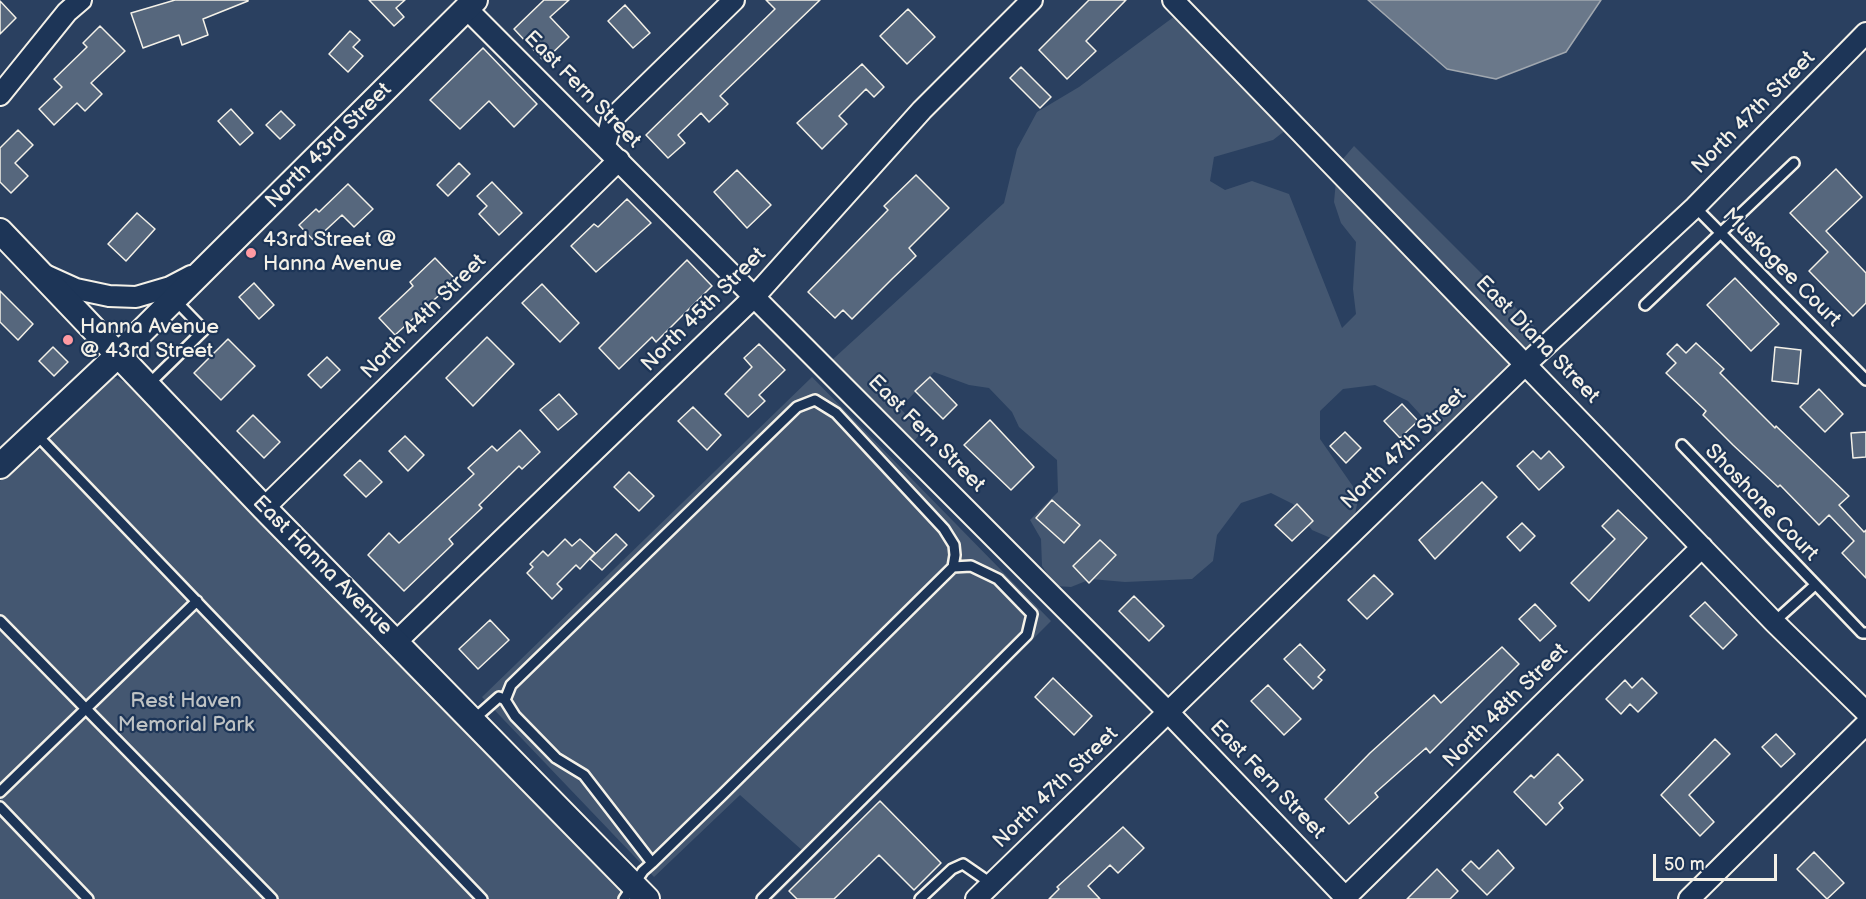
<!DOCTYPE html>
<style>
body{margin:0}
#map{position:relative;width:1866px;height:899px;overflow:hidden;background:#2a4060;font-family:"Balsamiq Sans",sans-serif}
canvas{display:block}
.scale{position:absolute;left:1653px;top:854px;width:124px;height:27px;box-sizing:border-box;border:3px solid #f4f1e8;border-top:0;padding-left:8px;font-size:18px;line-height:21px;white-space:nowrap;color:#f4f1e8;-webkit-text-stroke:4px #1d3557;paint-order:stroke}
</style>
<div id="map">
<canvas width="1866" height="899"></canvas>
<div class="scale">50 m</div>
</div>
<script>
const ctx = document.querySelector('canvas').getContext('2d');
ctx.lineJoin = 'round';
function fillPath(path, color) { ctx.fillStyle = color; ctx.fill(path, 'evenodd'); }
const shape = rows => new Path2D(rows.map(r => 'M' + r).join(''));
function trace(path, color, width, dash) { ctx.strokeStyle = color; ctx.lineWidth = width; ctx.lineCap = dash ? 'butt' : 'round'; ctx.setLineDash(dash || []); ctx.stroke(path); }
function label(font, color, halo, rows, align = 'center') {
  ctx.font = font + ' "Balsamiq Sans",sans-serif'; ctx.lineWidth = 4.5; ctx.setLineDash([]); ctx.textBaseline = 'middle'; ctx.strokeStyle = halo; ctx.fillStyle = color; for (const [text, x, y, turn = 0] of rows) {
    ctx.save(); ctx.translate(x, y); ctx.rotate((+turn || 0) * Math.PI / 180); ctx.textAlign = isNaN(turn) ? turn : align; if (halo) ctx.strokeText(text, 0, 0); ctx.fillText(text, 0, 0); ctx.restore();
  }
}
fillPath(shape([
 [1175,16,1286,130,1273,140,1214,157,1210,181,1225,190,1252,181,1289,194,1342,328,1356,314,1353,289,1356,242,1341,223,1334,202,1336,181,1514,363,1440,436,1408,401,1375,385,1343,389,1320,411,1320,439,1359,495,1354,519,1333,539,1312,530,1293,504,1271,493,1241,503,1217,535,1213,561,1192,579,1125,582,1091,579,1071,587,1056,586,1042,566,1041,539,1030,520,1058,492,1057,460,1019,427,1012,412,989,388,969,385,934,372,900,408,922,432,913,442,832,360,1004,203,1017,149,1037,112,1079,87],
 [1354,146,1542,334,1527,349,1342,160],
 [812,377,1051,621,773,899,755,899,803,851,740,795,654,877,482,697],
 [109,378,116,378,133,386,622,893,623,899,0,899,0,481,33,449,42,450,50,443,48,434]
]), '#445771');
const water = shape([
 [1368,0,1601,0,1566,52,1496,79,1447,69,1368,0]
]);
fillPath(water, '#6a788a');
trace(water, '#a1a8b0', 1.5);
const building = shape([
 [175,0,248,0,248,1,203,19,208,35,182,45,179,35,143,48,131,13,175,0],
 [369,0,405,0,396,8,404,17,394,26,369,0],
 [544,0,569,0,550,17,569,37,544,61,514,29,544,0],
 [766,0,820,0,720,96,728,104,709,122,701,113,678,135,685,143,668,158,646,135,775,9,766,0],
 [1089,0,1126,0,1086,41,1096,51,1067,79,1039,50,1089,0],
 [0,1,16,18,0,34,0,1],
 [625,5,650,33,633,48,608,21,625,5],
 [908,9,935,37,907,64,880,36,908,9],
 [100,26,125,51,91,83,102,94,85,111,77,103,54,125,39,109,62,87,54,79,87,47,83,43,100,26],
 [350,31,360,40,353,47,363,56,348,72,329,54,350,31],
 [483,48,537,104,514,127,489,101,460,129,430,100,483,48],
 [862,64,884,87,874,97,866,89,839,116,847,124,822,149,797,123,862,64],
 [1021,67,1051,97,1040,108,1010,78,1021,67],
 [231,109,253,133,240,145,218,121,231,109],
 [281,111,295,125,280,139,266,125,281,111],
 [18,130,33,145,15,163,28,176,11,193,0,182,0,148,18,130],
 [459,163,470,174,448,196,437,185,459,163],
 [1836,169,1862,197,1826,231,1866,273,1866,303,1853,316,1809,271,1828,252,1790,213,1836,169],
 [737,170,771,205,747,228,714,192,737,170],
 [916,175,949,208,909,248,916,256,892,279,852,319,843,310,835,318,808,292,888,210,884,206,916,175],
 [492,182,522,213,499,235,479,214,487,206,477,196,492,182],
 [348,184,373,209,354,227,342,215,314,241,299,225,316,209,319,212,348,184],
 [627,199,651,223,596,272,571,246,594,224,598,227,627,199],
 [137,213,155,229,126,261,108,244,137,213],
 [435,258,456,280,395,335,379,318,413,286,410,282,435,258],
 [687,260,712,286,656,342,652,337,619,369,599,348,687,260],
 [1735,278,1779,324,1751,351,1707,305,1735,278],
 [254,283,274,305,259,319,239,297,254,283],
 [542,284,579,323,560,342,522,303,542,284],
 [0,291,33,324,18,340,0,322,0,291],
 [487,337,514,364,473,406,446,378,487,337],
 [228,339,255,366,221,400,194,373,228,339],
 [1696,343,1724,369,1720,373,1775,428,1776,426,1849,496,1839,505,1864,532,1866,530,1866,578,1842,553,1854,541,1829,515,1819,525,1780,485,1778,487,1733,445,1703,415,1706,411,1666,373,1676,363,1667,354,1677,344,1686,353,1696,343],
 [759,344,785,370,759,395,765,401,748,417,725,394,752,367,744,358,759,344],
 [53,347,68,362,54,376,39,361,53,347],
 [1775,347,1801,350,1798,384,1772,381,1775,347],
 [327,357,340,370,321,388,308,375,327,357],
 [930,377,957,405,943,419,915,391,930,377],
 [1819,389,1843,414,1825,432,1800,407,1819,389],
 [559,394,577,414,558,430,540,410,559,394],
 [1402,404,1418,421,1400,438,1384,421,1402,404],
 [693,407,721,435,707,450,678,421,693,407],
 [253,415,280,442,264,458,237,431,253,415],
 [990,420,1034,467,1011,490,964,445,990,420],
 [520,430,540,452,522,469,519,466,479,505,482,508,449,539,453,544,404,591,368,555,389,533,399,543,474,474,468,468,492,446,497,451,520,430],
 [1345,432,1361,448,1346,463,1330,446,1345,432],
 [1866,432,1866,457,1853,458,1851,433,1866,432],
 [405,436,424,455,408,471,389,451,405,436],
 [1533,451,1541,459,1549,451,1564,467,1539,490,1517,466,1533,451],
 [360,460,382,482,366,497,344,475,360,460],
 [629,472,654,496,639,511,614,487,629,472],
 [1482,482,1497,497,1435,559,1419,540,1482,482],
 [1052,500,1080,525,1064,543,1036,518,1052,500],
 [1297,504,1313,521,1292,541,1275,525,1297,504],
 [1618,510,1647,538,1589,601,1571,583,1615,539,1602,526,1618,510],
 [1522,523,1535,536,1520,551,1507,537,1522,523],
 [616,534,627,545,602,570,590,559,616,534],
 [565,539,572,546,580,539,595,553,580,569,576,565,557,584,562,589,552,599,527,573,533,567,530,564,543,551,548,556,565,539],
 [1100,540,1116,555,1089,583,1073,566,1100,540],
 [1374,575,1393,594,1367,619,1348,600,1374,575],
 [1134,596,1164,626,1149,641,1119,611,1134,596],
 [1705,602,1737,635,1723,649,1690,616,1705,602],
 [1535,604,1556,626,1540,641,1519,619,1535,604],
 [490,620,509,640,478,669,459,649,490,620],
 [1300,644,1325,670,1318,677,1322,680,1313,689,1284,659,1300,644],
 [1502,647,1519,664,1430,753,1426,748,1375,793,1378,797,1349,824,1325,799,1370,753,1434,695,1441,703,1502,647],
 [1053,678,1092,716,1074,735,1035,697,1053,678],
 [1642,678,1657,693,1638,712,1630,704,1621,714,1606,699,1625,680,1632,688,1642,678],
 [1268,685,1301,719,1284,735,1251,701,1268,685],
 [1776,734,1795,754,1781,767,1762,747,1776,734],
 [1715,739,1730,754,1689,795,1714,822,1700,836,1661,795,1715,739],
 [1558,754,1583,780,1559,803,1563,808,1546,825,1514,792,1531,775,1534,778,1558,754],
 [880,801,941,863,914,890,879,855,834,899,797,899,789,891,880,801],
 [1123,827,1144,848,1118,873,1110,865,1088,886,1100,899,1049,899,1059,889,1057,887,1123,827],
 [1498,850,1514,868,1487,895,1462,870,1471,861,1479,869,1498,850],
 [1814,852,1844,883,1827,899,1797,869,1814,852],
 [1437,869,1458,891,1450,899,1407,899,1437,869]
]);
fillPath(building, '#56677d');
trace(building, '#f4f1e8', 1.5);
const service = shape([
 [1695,207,1866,380],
 [1645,305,1794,163],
 [148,385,204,330,174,299],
 [37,435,482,899],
 [1682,445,1862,633,1866,633],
 [0,621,272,899],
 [1774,622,1815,585],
 [473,720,499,697,505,700],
 [0,792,197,601],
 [0,807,88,899],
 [624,899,643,871,652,863,723,794,953,567,955,555,954,545,944,529,836,413,815,400,797,407,511,685,505,700,515,716,556,758,584,775,652,863],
 [762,899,1027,635,1032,614,998,579,971,566,953,567],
 [920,899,952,869,963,864,992,884]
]);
const minor = shape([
 [1173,0,1774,622,1866,712],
 [466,8,1168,712,1346,898],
 [0,95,67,12,81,0],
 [605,146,612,119,734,0],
 [45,275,76,289,109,296,136,297,170,287,191,276],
 [264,508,619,160],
 [397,641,755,296,922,110,1032,0],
 [976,899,1527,363,1695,207,1866,33],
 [1344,899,1702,547],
 [1689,899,1866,724]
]);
const tertiary = shape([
 [0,231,264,508,647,899],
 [0,466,117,356,475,0]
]);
trace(service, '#f4f1e8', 14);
trace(minor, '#f4f1e8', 24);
trace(tertiary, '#f4f1e8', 28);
trace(service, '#1d3557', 9);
trace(minor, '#1d3557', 20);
trace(tertiary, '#1d3557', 24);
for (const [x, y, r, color] of [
 [251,253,6,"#ff9aa2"],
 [68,340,6,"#ff9aa2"]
]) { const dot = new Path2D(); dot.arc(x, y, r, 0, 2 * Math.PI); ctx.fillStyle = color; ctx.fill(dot); trace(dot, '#1d3557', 2); }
label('21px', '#f4f1e8', '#1d3557', [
 ["East Fern Street",582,90,45],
 ["North 47th Street",1754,113,-45],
 ["North 43rd Street",329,146,-45],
 ["Muskogee Court",1781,268,45],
 ["North 45th Street",704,310,-45],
 ["North 44th Street",424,317,-45],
 ["East Diana Street",1537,340,46],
 ["East Fern Street",926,434,45],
 ["North 47th Street",1404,449,-44],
 ["Shoshone Court",1761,503,46],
 ["East Hanna Avenue",322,566,45],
 ["North 48th Street",1506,706,-45],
 ["East Fern Street",1267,780,46],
 ["North 47th Street",1056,788,-44]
]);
label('21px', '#f4f1e8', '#1d3557', [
 ["43rd Street @",263,241],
 ["Hanna Avenue",263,265],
 ["Hanna Avenue",80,328],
 ["@ 43rd Street",80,352]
], 'left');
label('21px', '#bfc3c4', '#1d3557', [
 ["Rest Haven",186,702],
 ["Memorial Park",186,726]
]);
</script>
